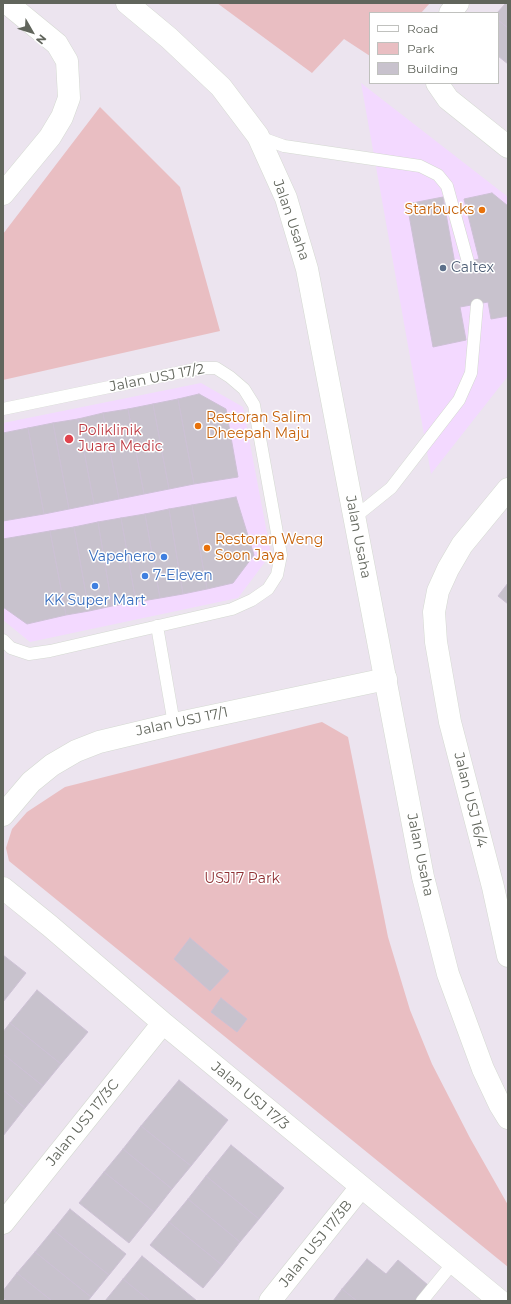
<!DOCTYPE html>
<style>
body{margin:0}
#map{position:relative;width:511px;height:1304px;overflow:hidden;background:#ece4ef;font-family:Montserrat,sans-serif}
canvas{display:block}
.frame{position:absolute;inset:0;border:4px solid #61655c;pointer-events:none}
.legend{position:absolute;left:369px;top:12px;width:130px;height:72px;box-sizing:border-box;background:#fff;border:1px solid #c0c1be;margin:0;padding:5px 7px;list-style:none;font-size:12px;color:#61655c}
.legend li{display:flex;align-items:center;gap:8px;height:20px}
.legend b{width:20px;border:1px solid #c0c1be}
.north{position:absolute;left:12px;top:12px;width:40px;height:40px;-webkit-text-stroke:3px #fff;paint-order:stroke;rotate:129deg;font-size:11px;font-weight:700;line-height:16px;text-align:center;color:#61655c}
.north::after{content:'';display:block;margin:auto;width:14px;height:18px;background:#61655c;clip-path:polygon(50% 0,100% 100%,50% 72%,0 100%)}
</style>
<div id="map">
<canvas width="511" height="1304"></canvas>
<div class="frame"></div>
<ul class="legend">
<li><b style="height:5px;background:#fff"></b>Road</li>
<li><b style="height:11px;background:#e9bec2"></b>Park</li>
<li><b style="height:11px;background:#c8c2cd"></b>Building</li>
</ul>
<div class="north">N</div>
</div>
<script>
const ctx = document.querySelector('canvas').getContext('2d');
ctx.lineJoin = 'round';
function fillPath(path, color) { ctx.fillStyle = color; ctx.fill(path, 'evenodd'); }
const shape = rows => new Path2D(rows.map(r => 'M' + r).join(''));
function trace(path, color, width, dash) { ctx.strokeStyle = color; ctx.lineWidth = width; ctx.lineCap = dash ? 'butt' : 'round'; ctx.setLineDash(dash || []); ctx.stroke(path); }
function label(font, color, halo, rows, align = 'center') {
  ctx.font = font + ' Montserrat,sans-serif'; ctx.lineWidth = 3; ctx.setLineDash([]); ctx.textBaseline = 'middle'; ctx.strokeStyle = halo; ctx.fillStyle = color; for (const [text, x, y, turn = 0] of rows) {
    ctx.save(); ctx.translate(x, y); ctx.rotate((+turn || 0) * Math.PI / 180); ctx.textAlign = isNaN(turn) ? turn : align; if (halo) ctx.strokeText(text, 0, 0); ctx.fillText(text, 0, 0); ctx.restore();
  }
}
fillPath(shape([
 [361,83,508,197,508,376,431,474],
 [201,383,243,407,271,554,238,598,30,642,3,620,3,423]
]), '#f3d9ff');
fillPath(shape([
 [217,3,430,3,421,13,370,13,370,56,344,39,312,73],
 [100,107,180,187,220,331,3,380,3,234],
 [322,722,348,737,388,937,410,1010,432,1064,470,1138,508,1205,508,1267,9,861,6,848,12,829,27,812,65,787]
]), '#e9bec2');
const building = shape([
 [506,3,508,3,508,28,498,20,498,13,497,13,506,3],
 [498,20,508,28,508,64,498,56,498,20],
 [492,193,508,206,508,316,491,319,488,302,460,307,466,340,433,347,407,204,443,197,455,264,479,259,464,199,492,193],
 [199,394,226,409,238,477,194,484,178,399,199,394],
 [178,399,194,484,169,489,153,404,178,399],
 [153,404,169,489,144,494,128,409,153,404],
 [128,409,144,494,119,499,103,413,128,409],
 [103,413,119,499,94,504,78,419,103,413],
 [78,419,94,504,69,509,53,423,78,419],
 [53,423,69,509,44,514,28,428,53,423],
 [28,428,44,514,3,521,3,433,28,428],
 [236,497,254,555,233,583,207,589,192,505,236,497],
 [192,505,207,589,183,594,169,509,192,505],
 [169,509,183,594,160,598,145,514,169,509],
 [145,514,160,598,136,602,121,518,145,514],
 [121,518,136,602,112,606,98,522,121,518],
 [98,522,112,606,89,611,74,527,98,522],
 [74,527,89,611,66,615,50,531,74,527],
 [50,531,66,615,27,624,3,607,3,539,50,531],
 [508,583,508,604,498,596,508,583],
 [190,938,229,971,210,991,174,959,190,938],
 [3,955,26,973,3,1002,3,955],
 [37,990,88,1032,61,1064,10,1023,37,990],
 [221,998,247,1019,237,1032,211,1012,221,998],
 [10,1023,61,1064,43,1086,3,1054,3,1032,10,1023],
 [3,1054,43,1086,25,1108,3,1090,3,1054],
 [179,1080,228,1120,191,1166,141,1126,179,1080],
 [3,1090,25,1108,3,1136,3,1090],
 [141,1126,191,1166,172,1189,123,1149,141,1126],
 [231,1145,284,1188,259,1219,206,1176,231,1145],
 [123,1149,172,1189,154,1212,104,1172,123,1149],
 [104,1172,154,1212,129,1243,79,1203,104,1172],
 [206,1176,259,1219,240,1242,188,1199,206,1176],
 [188,1199,240,1242,222,1265,169,1222,188,1199],
 [70,1209,126,1254,109,1275,53,1230,70,1209],
 [169,1222,222,1265,203,1288,150,1245,169,1222],
 [53,1230,109,1275,91,1297,35,1252,53,1230],
 [35,1252,91,1297,88,1301,52,1301,17,1273,35,1252],
 [142,1256,197,1301,150,1301,123,1279,142,1256],
 [367,1259,386,1274,398,1260,428,1285,415,1301,357,1301,342,1289,367,1259],
 [17,1273,52,1301,7,1301,3,1298,3,1291,17,1273],
 [123,1279,150,1301,105,1301,123,1279],
 [342,1289,357,1301,333,1301,342,1289]
]);
fillPath(building, '#c8c2cd');
trace(building, '#cdc1d5', 1);
const service = shape([
 [259,137,284,146,420,166,438,175,447,186,468,262],
 [3,409,201,368,216,368,230,377,244,389,254,405,281,555,277,575,268,589,252,600,232,609,50,651,29,654,11,648,3,640],
 [355,517,391,488,459,400,471,373,477,305],
 [157,626,174,724],
 [422,1301,453,1263]
]);
const minor = shape([
 [450,13,458,3],
 [437,83,448,99,508,147],
 [3,194,50,137,62,117,69,98,67,61,57,44,7,3],
 [508,489,462,545,448,569,438,591,434,612,436,642,450,722,493,887,508,956],
 [3,815,31,782,52,765,76,751,99,742,174,724,386,679],
 [3,888,50,926,163,1023,500,1301],
 [3,1223,163,1023],
 [270,1301,361,1187]
]);
const tertiary = shape([
 [127,3,169,38,221,87,258,136,286,198,307,269,423,877,448,974,483,1069,500,1105,508,1118]
]);
trace(service, '#d4d9d1', 13);
trace(minor, '#d4d9d1', 23);
trace(tertiary, '#d4d9d1', 23);
trace(service, '#fff', 12);
trace(minor, '#fff', 22);
trace(tertiary, '#fff', 22);
for (const [x, y, r, color] of [
 [482,210,4,"#e8710a"],
 [443,268,4,"#5c6f8a"],
 [198,426,4,"#e8710a"],
 [69,439,5,"#e0444e"],
 [207,548,4,"#e8710a"],
 [164,557,4,"#3f7fe0"],
 [145,576,4,"#3f7fe0"],
 [95,586,4,"#3f7fe0"]
]) { const dot = new Path2D(); dot.arc(x, y, r, 0, 2 * Math.PI); ctx.fillStyle = color; ctx.fill(dot); trace(dot, '#fff', 1.5); }
label('14px', '#c56008', '#fff', [
 ["Starbucks",474,210,"right"],
 ["Restoran Salim",206,418],
 ["Dheepah Maju",206,434],
 ["Restoran Weng",215,540],
 ["Soon Jaya",215,556]
], 'left');
label('14px', '#61655c', '#fff', [
 ["Jalan Usaha",291,220,71],
 ["Jalan USJ 17/2",157,378,-11],
 ["Jalan Usaha",358,537,79],
 ["Jalan USJ 17/1",182,722,-12],
 ["Jalan USJ 16/4",470,800,76],
 ["Jalan Usaha",420,855,78],
 ["Jalan USJ 17/3",250,1096,40],
 ["Jalan USJ 17/3C",83,1123,-51],
 ["Jalan USJ 17/3B",316,1244,-51]
]);
label('14px', '#4e5e75', '#fff', [
 ["Caltex",451,268]
], 'left');
label('14px', '#be3a42', '#fff', [
 ["Poliklinik",78,431],
 ["Juara Medic",78,447]
], 'left');
label('14px', '#366cbe', '#fff', [
 ["Vapehero",156,557],
 ["7-Eleven",153,576,"left"],
 ["KK Super Mart",95,601,"center"]
], 'right');
label('14px', '#8f3134', '#fff', [
 ["USJ17 Park",242,879]
]);
</script>
